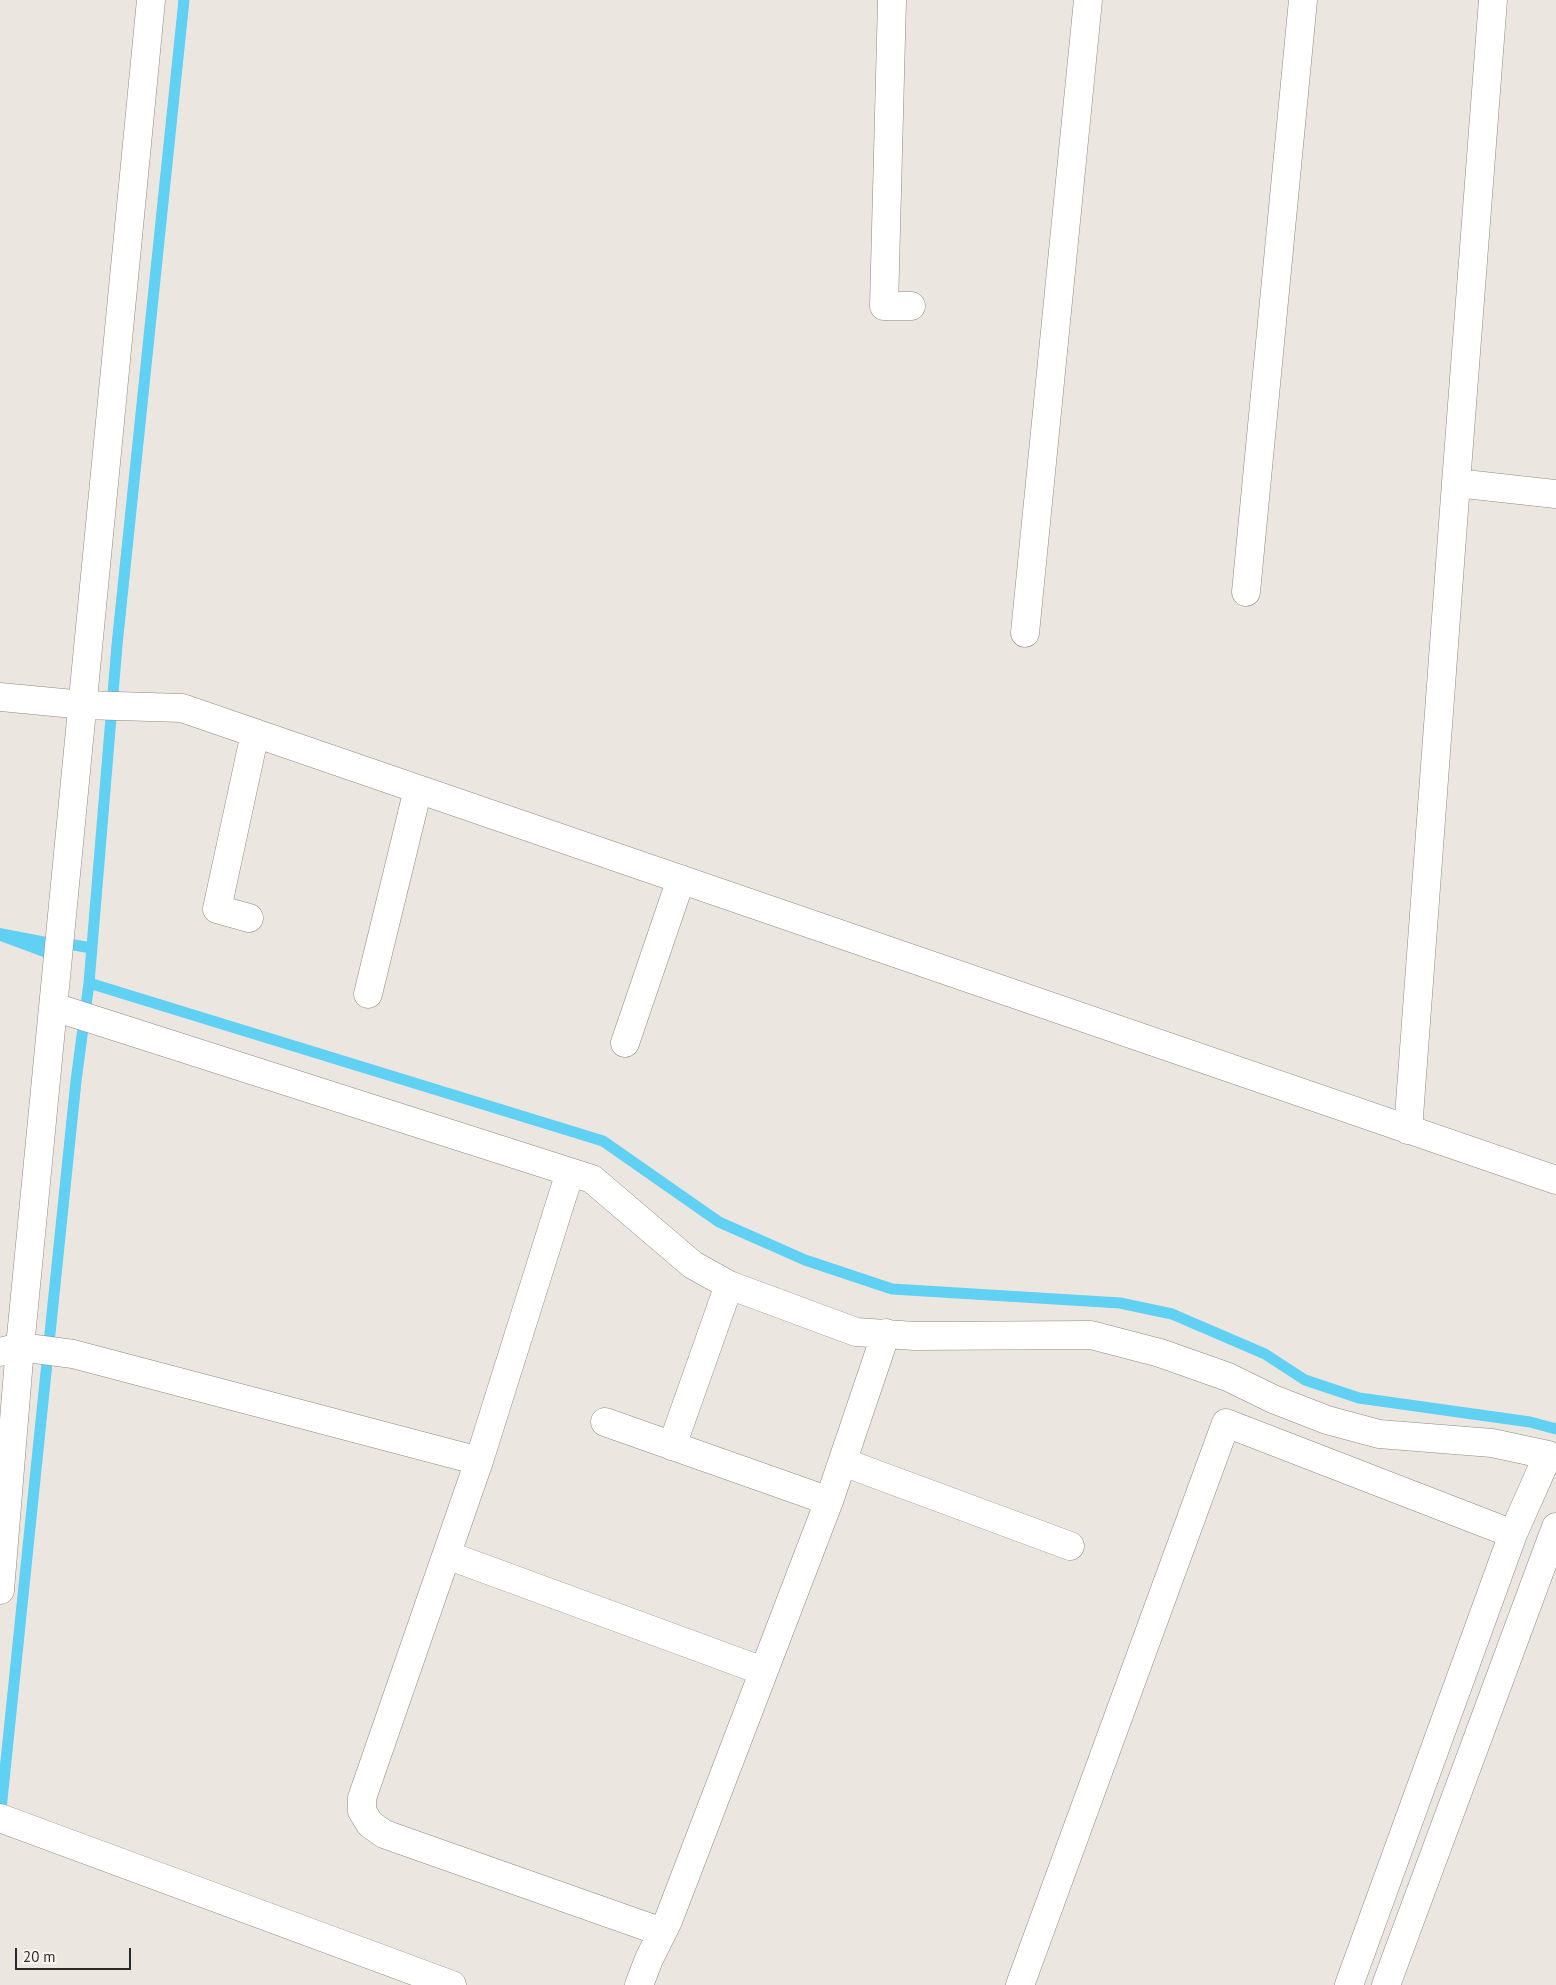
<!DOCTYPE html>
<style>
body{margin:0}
#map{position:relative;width:1556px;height:1985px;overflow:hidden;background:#ebe6df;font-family:"PT Sans",sans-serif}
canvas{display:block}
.scale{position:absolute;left:15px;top:1948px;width:116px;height:22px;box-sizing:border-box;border:2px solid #2c2a28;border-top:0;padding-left:6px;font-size:15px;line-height:18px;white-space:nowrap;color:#2c2a28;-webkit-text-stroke:4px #f8f3ec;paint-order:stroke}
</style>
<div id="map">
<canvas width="1556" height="1985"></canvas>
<div class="scale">20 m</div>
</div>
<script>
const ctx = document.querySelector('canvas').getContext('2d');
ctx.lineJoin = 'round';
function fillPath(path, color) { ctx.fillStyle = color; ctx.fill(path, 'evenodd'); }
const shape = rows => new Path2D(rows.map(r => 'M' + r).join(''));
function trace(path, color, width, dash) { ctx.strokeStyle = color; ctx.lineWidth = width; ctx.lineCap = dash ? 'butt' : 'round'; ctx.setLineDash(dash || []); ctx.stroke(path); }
fillPath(shape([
 [0,928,47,937,46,958,0,941]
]), '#60d0f3');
trace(shape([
 [58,942,91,948],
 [89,983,603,1141,719,1222,805,1260,892,1289,1120,1303,1172,1314,1265,1354,1305,1380,1359,1398,1530,1422,1556,1429],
 [0,1819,76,1081,89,983,117,645,184,0]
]), '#60d0f3', 11);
const minor = shape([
 [892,0,884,306,911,306],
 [1493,0,1456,483,1556,494],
 [1246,592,1303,0],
 [1025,633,1088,0],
 [0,697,84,705,182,708,1556,1180],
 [249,918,217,909,255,733],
 [368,994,418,789],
 [54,1007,592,1179,693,1265,729,1285,856,1332,915,1336,1091,1335,1160,1353,1228,1377,1273,1399,1327,1420,1379,1434,1492,1443,1548,1455,1513,1534,1349,1985],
 [625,1043,681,879],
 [1408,1130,1456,483],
 [570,1172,479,1461,362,1798,362,1811,370,1824,384,1834,662,1932],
 [0,1352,20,1347,73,1354,479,1461],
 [605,1422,829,1501],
 [672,1446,729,1285],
 [843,1462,1070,1546],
 [447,1555,763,1671],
 [0,1590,20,1347,151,0],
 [0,1818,452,1985],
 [639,1985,649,1959,668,1921,829,1501,886,1333],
 [1020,1985,1226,1423,1513,1534],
 [1386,1985,1556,1527]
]);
trace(minor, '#8e8a83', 29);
trace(minor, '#fff', 28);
</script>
